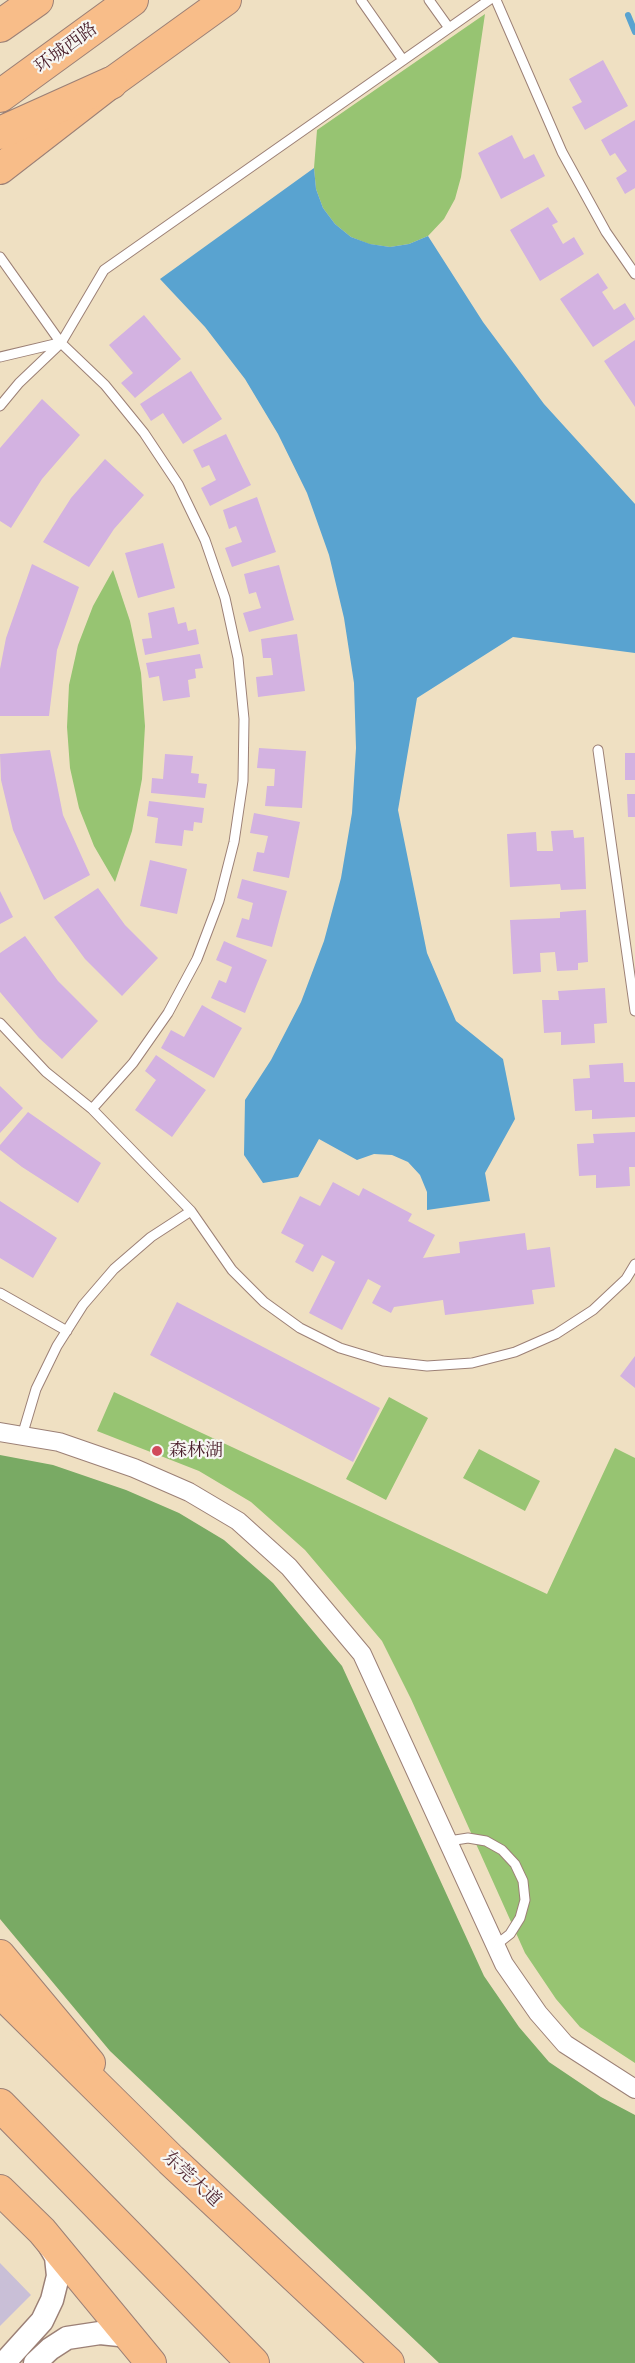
<!DOCTYPE html>
<meta charset="utf-8">
<style>
body{margin:0}
canvas{display:block;background:#efe0c2}
</style>
<canvas width="635" height="2363"></canvas>
<script>
const ctx = document.querySelector('canvas').getContext('2d');
ctx.lineJoin = 'round';
function fillPath(path, color) { ctx.fillStyle = color; ctx.fill(path, 'evenodd'); }
const shape = rows => new Path2D(rows.map(r => 'M' + r).join(''));
function trace(path, color, width, dash) { ctx.strokeStyle = color; ctx.lineWidth = width; ctx.lineCap = dash ? 'butt' : 'round'; ctx.setLineDash(dash || []); ctx.stroke(path); }
function label(font, color, halo, rows, align = 'center') {
  ctx.font = font + ' "Libre Caslon Text","Noto Serif SC",serif'; ctx.lineWidth = 4.5; ctx.setLineDash([]); ctx.textBaseline = 'middle'; ctx.strokeStyle = halo; ctx.fillStyle = color; for (const [text, x, y, turn = 0] of rows) {
    ctx.save(); ctx.translate(x, y); ctx.rotate((+turn || 0) * Math.PI / 180); ctx.textAlign = isNaN(turn) ? turn : align; if (halo) ctx.strokeText(text, 0, 0); ctx.fillText(text, 0, 0); ctx.restore();
  }
}
fillPath(shape([
 [0,2263,31,2295,0,2326]
]), '#c9bfd7');
fillPath(shape([
 [485,14,461,177,455,199,444,219,428,236,409,244,390,247,369,244,351,237,335,224,323,208,316,189,314,168,317,130],
 [113,570,130,621,141,673,145,726,142,779,132,831,115,882,94,846,79,808,70,768,67,727,69,685,78,645,93,606],
 [114,1392,547,1594,615,1448,635,1458,635,2063,580,2027,556,1999,525,1953,411,1699,382,1641,305,1550,251,1502,199,1471,97,1431],
 [389,1397,428,1418,386,1500,346,1479],
 [479,1449,540,1481,525,1511,463,1478]
]), '#97c472');
fillPath(shape([
 [0,1455,53,1465,126,1490,179,1513,224,1540,273,1583,342,1666,484,1976,519,2027,549,2062,601,2097,635,2115,635,2363,439,2363,110,2051,0,1919]
]), '#79aa64');
fillPath(shape([
 [314,168,316,189,323,208,335,224,351,237,370,244,390,247,409,244,428,236,483,322,544,404,635,504,635,653,513,637,417,698,398,810,427,953,456,1021,503,1059,515,1119,485,1173,490,1201,427,1210,427,1192,420,1175,408,1162,392,1155,374,1154,357,1160,319,1139,298,1177,263,1183,244,1155,245,1100,271,1060,301,1002,324,941,341,878,352,813,356,748,354,683,344,618,329,555,307,493,278,434,245,379,205,327,160,279]
]), '#59a3d0');
trace(shape([
 [628,15,635,32]
]), '#59a3d0', 6);
fillPath(shape([
 [603,60,628,106,585,130,572,107,582,102,569,79],
 [635,120,635,188,625,194,616,178,627,171,615,153,610,156,601,140],
 [512,135,524,159,534,154,545,176,501,199,478,153],
 [548,207,558,222,552,225,563,244,574,237,584,254,540,281,510,230],
 [598,273,608,288,602,292,614,310,625,303,635,319,593,347,560,299],
 [144,315,181,359,135,398,121,383,133,373,109,345],
 [635,340,635,407,604,361],
 [191,371,222,419,183,444,163,413,151,421,140,404],
 [42,399,80,435,42,479,11,528,0,521,0,448],
 [226,434,251,485,210,506,201,488,216,480,209,465,202,468,193,450],
 [105,459,144,495,114,529,89,567,43,542,71,498],
 [257,497,276,552,232,567,225,548,242,542,236,526,229,529,223,510],
 [163,543,175,588,138,598,125,553],
 [32,564,79,587,57,650,49,716,0,716,0,669,6,638],
 [279,565,294,620,249,632,243,613,261,608,256,592,249,594,244,574],
 [174,607,178,624,186,622,188,631,196,629,199,644,145,655,142,639,152,638,148,613],
 [297,634,305,691,258,697,256,677,273,675,271,658,263,658,261,639],
 [200,654,203,668,195,669,196,678,188,680,190,697,163,701,159,676,149,678,146,663],
 [259,748,306,751,302,808,265,806,267,786,274,786,275,769,257,768],
 [50,750,63,815,90,875,44,900,13,830,1,780,0,754],
 [625,753,635,753,635,780,625,780],
 [165,754,193,756,191,773,199,774,198,783,207,784,205,798,151,793,152,778,163,779],
 [627,794,635,794,635,817,628,817],
 [149,801,204,808,202,823,194,822,193,831,184,830,182,846,155,843,158,818,147,816],
 [254,813,300,822,289,878,253,871,257,852,264,853,268,836,250,833],
 [573,830,574,838,584,837,586,889,561,890,560,884,510,887,507,834,536,832,537,851,553,851,551,831],
 [150,860,187,869,177,914,140,906],
 [242,879,287,891,272,947,236,937,242,918,249,920,253,903,237,898],
 [98,888,125,925,158,958,122,996,85,959,54,917],
 [0,891,13,917,0,924],
 [586,910,588,962,578,963,578,970,557,971,555,952,540,953,541,972,513,974,510,920,560,918,560,912],
 [25,936,58,981,98,1021,62,1059,39,1038,0,992,0,953],
 [224,941,267,960,245,1013,211,998,219,980,226,983,232,967,216,960],
 [605,988,607,1023,594,1024,595,1043,561,1045,561,1032,544,1033,542,1000,559,1000,558,991],
 [202,1005,242,1028,214,1078,161,1048,171,1030,184,1037],
 [156,1055,206,1090,172,1137,135,1110,156,1080,145,1071],
 [623,1063,624,1082,635,1082,635,1117,592,1119,592,1110,575,1111,573,1079,590,1078,589,1065],
 [0,1086,23,1108,0,1133],
 [28,1112,101,1163,78,1203,22,1167,0,1150,0,1145],
 [635,1132,635,1167,629,1167,630,1186,596,1188,596,1175,579,1176,577,1144,594,1143,593,1134],
 [333,1182,359,1196,363,1188,412,1214,408,1221,435,1235,423,1258,460,1253,459,1242,525,1233,527,1250,550,1247,555,1287,532,1290,534,1304,445,1315,443,1300,394,1307,391,1313,372,1303,381,1286,368,1279,342,1330,309,1313,335,1262,322,1255,313,1272,295,1262,304,1245,281,1233,300,1196,320,1206],
 [0,1201,57,1238,33,1278,0,1258],
 [177,1302,380,1408,353,1462,150,1355],
 [635,1356,635,1388,620,1376]
]), '#d3b2e1');
const service = shape([
 [361,0,403,60],
 [429,0,449,28],
 [496,0,562,152,606,232,635,274],
 [0,257,61,343,105,385,144,433,178,484,205,540,225,598,238,658,244,719,243,781,234,842,219,901,197,959,168,1013,133,1063,92,1109],
 [0,357,59,343],
 [0,406,19,383,61,343,104,270,489,0],
 [598,750,635,1011],
 [0,1023,46,1072,92,1109,191,1211,232,1270,264,1302,300,1328,340,1348,383,1361,427,1366,472,1363,515,1352,556,1334,593,1310,626,1279,635,1264],
 [0,1293,67,1331],
 [22,1436,36,1389,57,1346,83,1305,114,1269,151,1237,191,1211],
 [449,1841,468,1838,486,1841,502,1850,515,1864,523,1881,525,1900,520,1918,510,1934,496,1945]
]);
const minor = shape([
 [0,1432,59,1442,134,1468,189,1492,238,1521,289,1567,362,1654,504,1964,538,2013,565,2044,635,2089]
]);
const tertiary = shape([
 [4,2363,42,2321,52,2300,58,2276,56,2257,49,2245],
 [35,2363,50,2349,67,2338,100,2333,129,2336]
]);
const primary = shape([
 [0,169,111,83,226,0],
 [0,1955,90,2063],
 [0,2190,42,2231,151,2363]
]);
const trunk = shape([
 [0,26,37,0],
 [0,96,132,0],
 [0,133,111,83],
 [0,1991,171,2160,388,2363],
 [0,2105,253,2363]
]);
trace(service, '#9c8076', 11);
trace(minor, '#9c8076', 20);
trace(tertiary, '#9c8076', 25);
trace(primary, '#9c8076', 32);
trace(trunk, '#9c8076', 34);
trace(service, '#fff', 9);
trace(minor, '#fff', 18);
trace(tertiary, '#fff', 22);
trace(primary, '#f8bd89', 30);
trace(trunk, '#f8bd89', 32);
for (const [x, y, r, color] of [
 [157,1451,6,"#d1495b"]
]) { const dot = new Path2D(); dot.arc(x, y, r, 0, 2 * Math.PI); ctx.fillStyle = color; ctx.fill(dot); trace(dot, '#f6f6f2', 2); }
label('18px', '#4a1f2b', '#f6f6f2', [
 ["环城西路",66,48,-36],
 ["东莞大道",192,2179,43]
]);
label('18px', '#4a1f2b', '#f6f6f2', [
 ["森林湖",169,1451]
], 'left');
</script>
